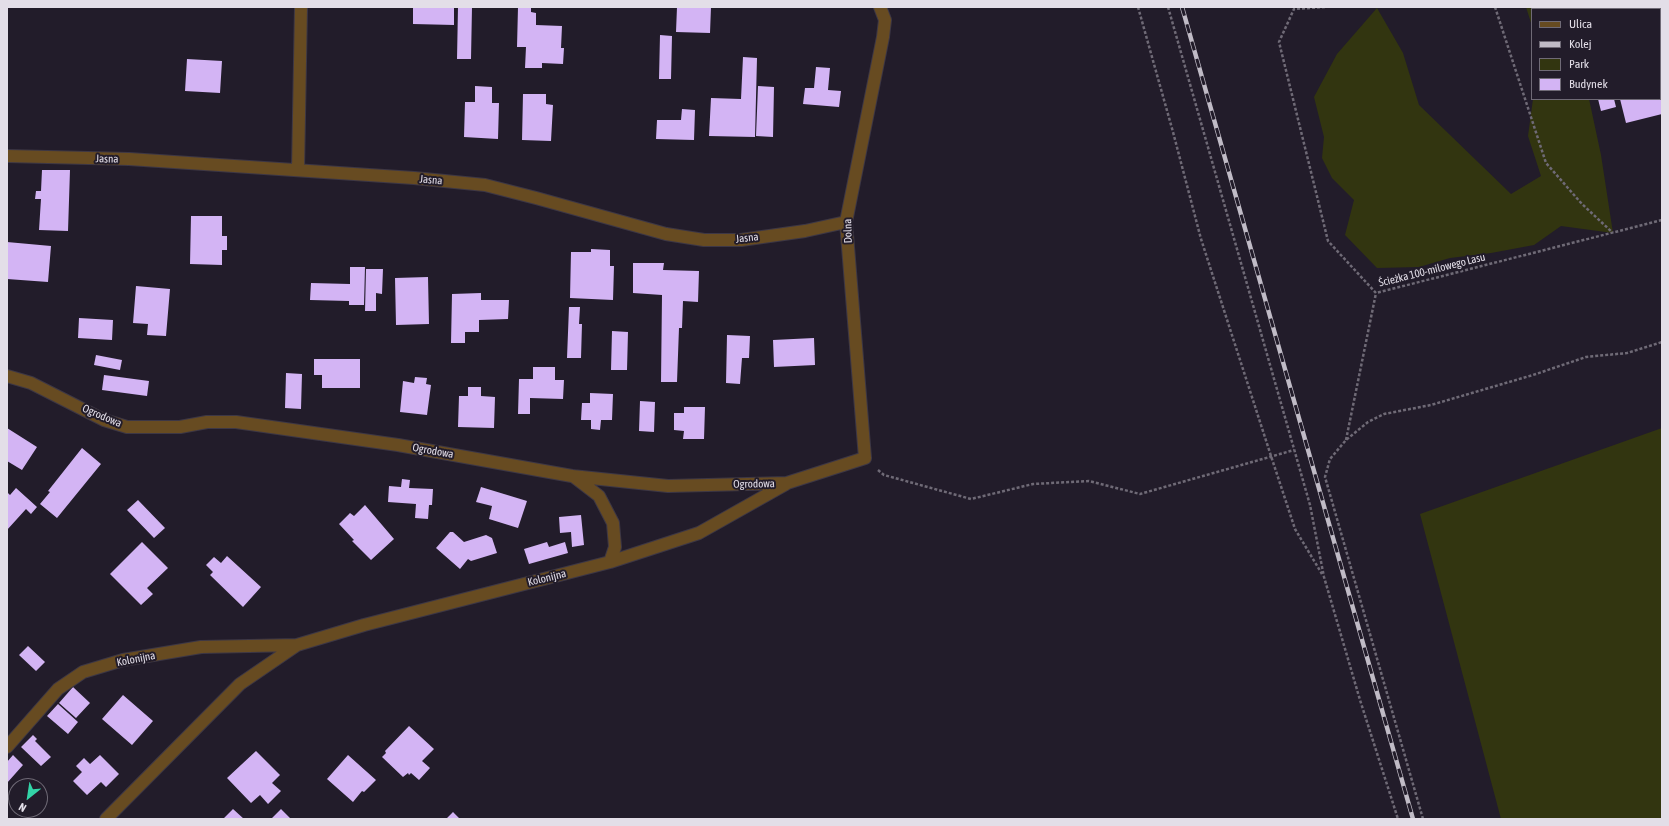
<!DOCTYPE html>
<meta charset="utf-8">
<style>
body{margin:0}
#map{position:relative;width:1669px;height:826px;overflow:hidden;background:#221c2a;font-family:"Asap Condensed",sans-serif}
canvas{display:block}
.frame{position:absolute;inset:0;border:8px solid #e3dee8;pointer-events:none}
.legend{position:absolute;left:1531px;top:8px;width:130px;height:92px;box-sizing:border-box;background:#221c2a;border:1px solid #6f6a76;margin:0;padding:5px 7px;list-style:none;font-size:12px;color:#e3dee8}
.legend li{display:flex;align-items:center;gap:8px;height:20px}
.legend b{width:20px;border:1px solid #6f6a76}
.north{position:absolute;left:8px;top:778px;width:40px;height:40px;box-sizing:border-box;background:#221c2a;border:1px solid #6f6a76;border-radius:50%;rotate:210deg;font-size:11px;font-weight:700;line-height:16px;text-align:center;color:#e3dee8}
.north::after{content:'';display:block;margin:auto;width:14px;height:18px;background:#33d4a8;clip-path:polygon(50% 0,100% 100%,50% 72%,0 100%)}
</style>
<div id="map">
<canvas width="1669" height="826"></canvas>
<div class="frame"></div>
<ul class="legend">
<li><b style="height:5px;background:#674b21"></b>Ulica</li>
<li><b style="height:5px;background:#c0bbc6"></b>Kolej</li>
<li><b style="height:11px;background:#323510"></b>Park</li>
<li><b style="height:11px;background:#d3b4f4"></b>Budynek</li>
</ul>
<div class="north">N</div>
</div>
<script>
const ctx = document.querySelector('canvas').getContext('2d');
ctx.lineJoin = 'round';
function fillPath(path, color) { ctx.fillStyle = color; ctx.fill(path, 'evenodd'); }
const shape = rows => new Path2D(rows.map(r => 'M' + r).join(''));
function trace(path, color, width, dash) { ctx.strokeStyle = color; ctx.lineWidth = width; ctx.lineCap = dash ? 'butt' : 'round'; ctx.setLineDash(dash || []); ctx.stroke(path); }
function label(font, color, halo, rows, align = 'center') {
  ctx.font = font + ' "Asap Condensed",sans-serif'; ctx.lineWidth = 4; ctx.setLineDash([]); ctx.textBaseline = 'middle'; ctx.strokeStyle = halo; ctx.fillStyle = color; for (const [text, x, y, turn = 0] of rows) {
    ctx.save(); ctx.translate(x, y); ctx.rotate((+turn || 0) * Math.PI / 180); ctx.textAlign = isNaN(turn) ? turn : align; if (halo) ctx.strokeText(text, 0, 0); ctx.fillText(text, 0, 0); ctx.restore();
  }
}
fillPath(shape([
 [1526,7,1649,7,1650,9,1532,9,1532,26],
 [1377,8,1403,53,1419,105,1511,194,1541,176,1528,136,1533,99,1589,99,1601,155,1613,233,1561,226,1534,245,1491,253,1450,258,1419,267,1377,268,1345,235,1354,200,1332,178,1322,158,1324,137,1314,97,1337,54],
 [1662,428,1662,819,1501,819,1420,514]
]), '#323510');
fillPath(shape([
 [413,7,454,7,454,25,413,24],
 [458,7,472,7,471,59,457,59],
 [518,7,531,7,531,12,536,13,536,25,562,26,561,48,564,48,563,64,542,63,542,68,525,68,526,47,517,47],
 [677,7,711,7,710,33,676,32],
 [660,35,672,36,671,79,659,79],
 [743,57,757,58,755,137,709,136,711,98,741,99],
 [187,59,222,61,220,93,185,91],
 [816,67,830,68,828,90,841,91,839,107,803,104,805,88,814,88],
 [475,86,492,87,492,103,499,103,498,139,464,137,465,102,475,102],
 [758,86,774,87,773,137,756,136],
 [1660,87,1662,87,1662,114,1626,123,1620,99,1660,99],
 [523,94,546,94,546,104,553,105,551,141,522,140],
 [1598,99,1614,99,1616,107,1601,111],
 [682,109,695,110,694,140,656,139,657,120,681,120],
 [42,170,70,170,68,231,39,230,41,199,35,199,36,191,41,191],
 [191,216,222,216,222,236,227,236,227,250,222,250,222,265,190,264],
 [7,242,51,246,48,282,7,279],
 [591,249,610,250,610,266,614,266,613,300,570,298,571,252,591,252],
 [633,263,664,263,663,270,699,271,698,302,683,301,682,328,679,328,677,382,661,382,662,295,633,293],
 [350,267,365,267,364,305,349,305,349,301,310,300,311,283,350,284],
 [366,269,383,269,382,294,376,293,376,311,365,311],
 [428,277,429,324,396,325,395,278],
 [136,286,170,289,166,336,147,335,148,324,133,323],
 [481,293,481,300,509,300,508,319,479,320,479,332,465,332,465,343,451,343,452,294],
 [569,307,580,307,579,324,582,324,581,358,567,358],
 [79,318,113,320,112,340,78,338],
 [612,331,628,332,627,370,611,370],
 [727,335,750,336,749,358,742,358,740,384,726,383],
 [814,338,815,365,774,367,773,340],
 [96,355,122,360,120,370,94,365],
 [314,359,360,359,360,388,322,388,322,375,314,375],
 [533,367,555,367,555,380,564,380,563,399,530,398,530,414,518,414,519,379,533,379],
 [286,373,302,374,301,409,285,408],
 [104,375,149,381,147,396,102,390],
 [415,377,427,378,426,384,431,385,427,415,400,412,403,381,414,383],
 [468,387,481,387,481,396,495,397,494,428,458,427,459,396,468,396],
 [590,393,613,394,612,420,601,420,600,430,591,429,591,420,581,420,582,403,590,403],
 [640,401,655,402,654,432,639,431],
 [684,407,705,407,704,439,683,439,684,431,674,430,674,413,684,413],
 [7,428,37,447,22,470,7,461],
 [82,448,101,464,57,518,40,504,50,492,48,491],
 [402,479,410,480,409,488,433,489,432,505,429,505,428,519,415,518,416,504,388,502,389,486,401,487],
 [481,487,527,501,518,528,489,519,492,506,476,502],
 [16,488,37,507,31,514,26,509,7,530,7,492,10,495],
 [138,500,165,528,154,538,127,510],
 [365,505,394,539,371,560,352,541,354,540,339,524,350,513,354,516],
 [581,515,584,545,572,547,571,532,560,533,559,517],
 [450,532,453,532,464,542,486,535,492,538,497,553,471,561,468,559,460,569,436,548],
 [142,542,168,568,147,588,153,594,141,605,110,574],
 [547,542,549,547,565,542,568,553,529,564,524,549],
 [227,556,261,587,243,607,210,575,213,572,206,565,214,557,221,563],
 [28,646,45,662,36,671,19,655],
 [73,687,90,703,76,718,59,703],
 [123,695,153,721,132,745,102,719],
 [58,704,78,722,68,734,47,716],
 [409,726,434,749,422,761,430,768,419,780,411,773,409,775,408,773,403,777,382,757,386,753,385,751],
 [33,735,37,739,35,741,51,757,41,766,21,747],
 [256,751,280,775,272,783,281,791,268,804,260,795,251,803,227,778],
 [13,755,23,765,7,783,7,762],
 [100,755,119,774,106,787,101,782,87,795,73,781,82,772,76,766,84,758,90,764],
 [348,755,376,780,364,792,362,791,353,802,327,779],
 [233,809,244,819,223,819],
 [281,809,291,819,271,819],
 [453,812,460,819,446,819]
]), '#d3b4f4');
const minor = shape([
 [7,156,129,159,414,178,485,185,536,198,666,234,704,240,741,240,805,231,846,222],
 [298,170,301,7],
 [7,376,31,383,104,420,127,427,180,427,207,422,236,422,398,445,572,476,668,486,787,483,865,458,846,222,883,37,885,20,880,7],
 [573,476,599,496,613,523,615,547,610,562],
 [7,747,58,689,83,672,123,660,201,647,297,645],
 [106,819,240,684,297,645,364,625,610,562,699,533,786,484]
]);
trace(minor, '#3d3745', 14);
trace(shape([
 [1138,7,1173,132,1201,239,1271,456,1295,529,1322,574],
 [1168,7,1310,505,1324,577,1360,700,1398,819],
 [1325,7,1294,9,1279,42,1328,241,1376,293,1662,220],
 [1495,7,1546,163,1582,204,1613,233],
 [1346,440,1376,293],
 [878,470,884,475,971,499,1033,484,1089,481,1140,494,1294,450],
 [1423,819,1325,477,1330,459,1346,440,1368,422,1384,414,1431,405,1533,375,1586,357,1627,353,1662,342]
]), '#6f6a76', 2.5, [3, 2]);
trace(minor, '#674b21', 12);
const rail = shape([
 [1182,7,1413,819]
]);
trace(rail, '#c0bbc6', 4.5);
trace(rail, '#221c2a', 3, [9]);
label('11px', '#e3dee8', '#221c2a', [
 ["Jasna",107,159,1],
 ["Jasna",431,180,5],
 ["Dolna",848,231,-91],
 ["Jasna",747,238,-6],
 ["Ścieżka 100-milowego Lasu",1432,270,-14],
 ["Ogrodowa",102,416,23],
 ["Ogrodowa",433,451,10],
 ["Ogrodowa",754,484,-1],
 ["Kolonijna",547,578,-14],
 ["Kolonijna",136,659,-11]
]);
</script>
